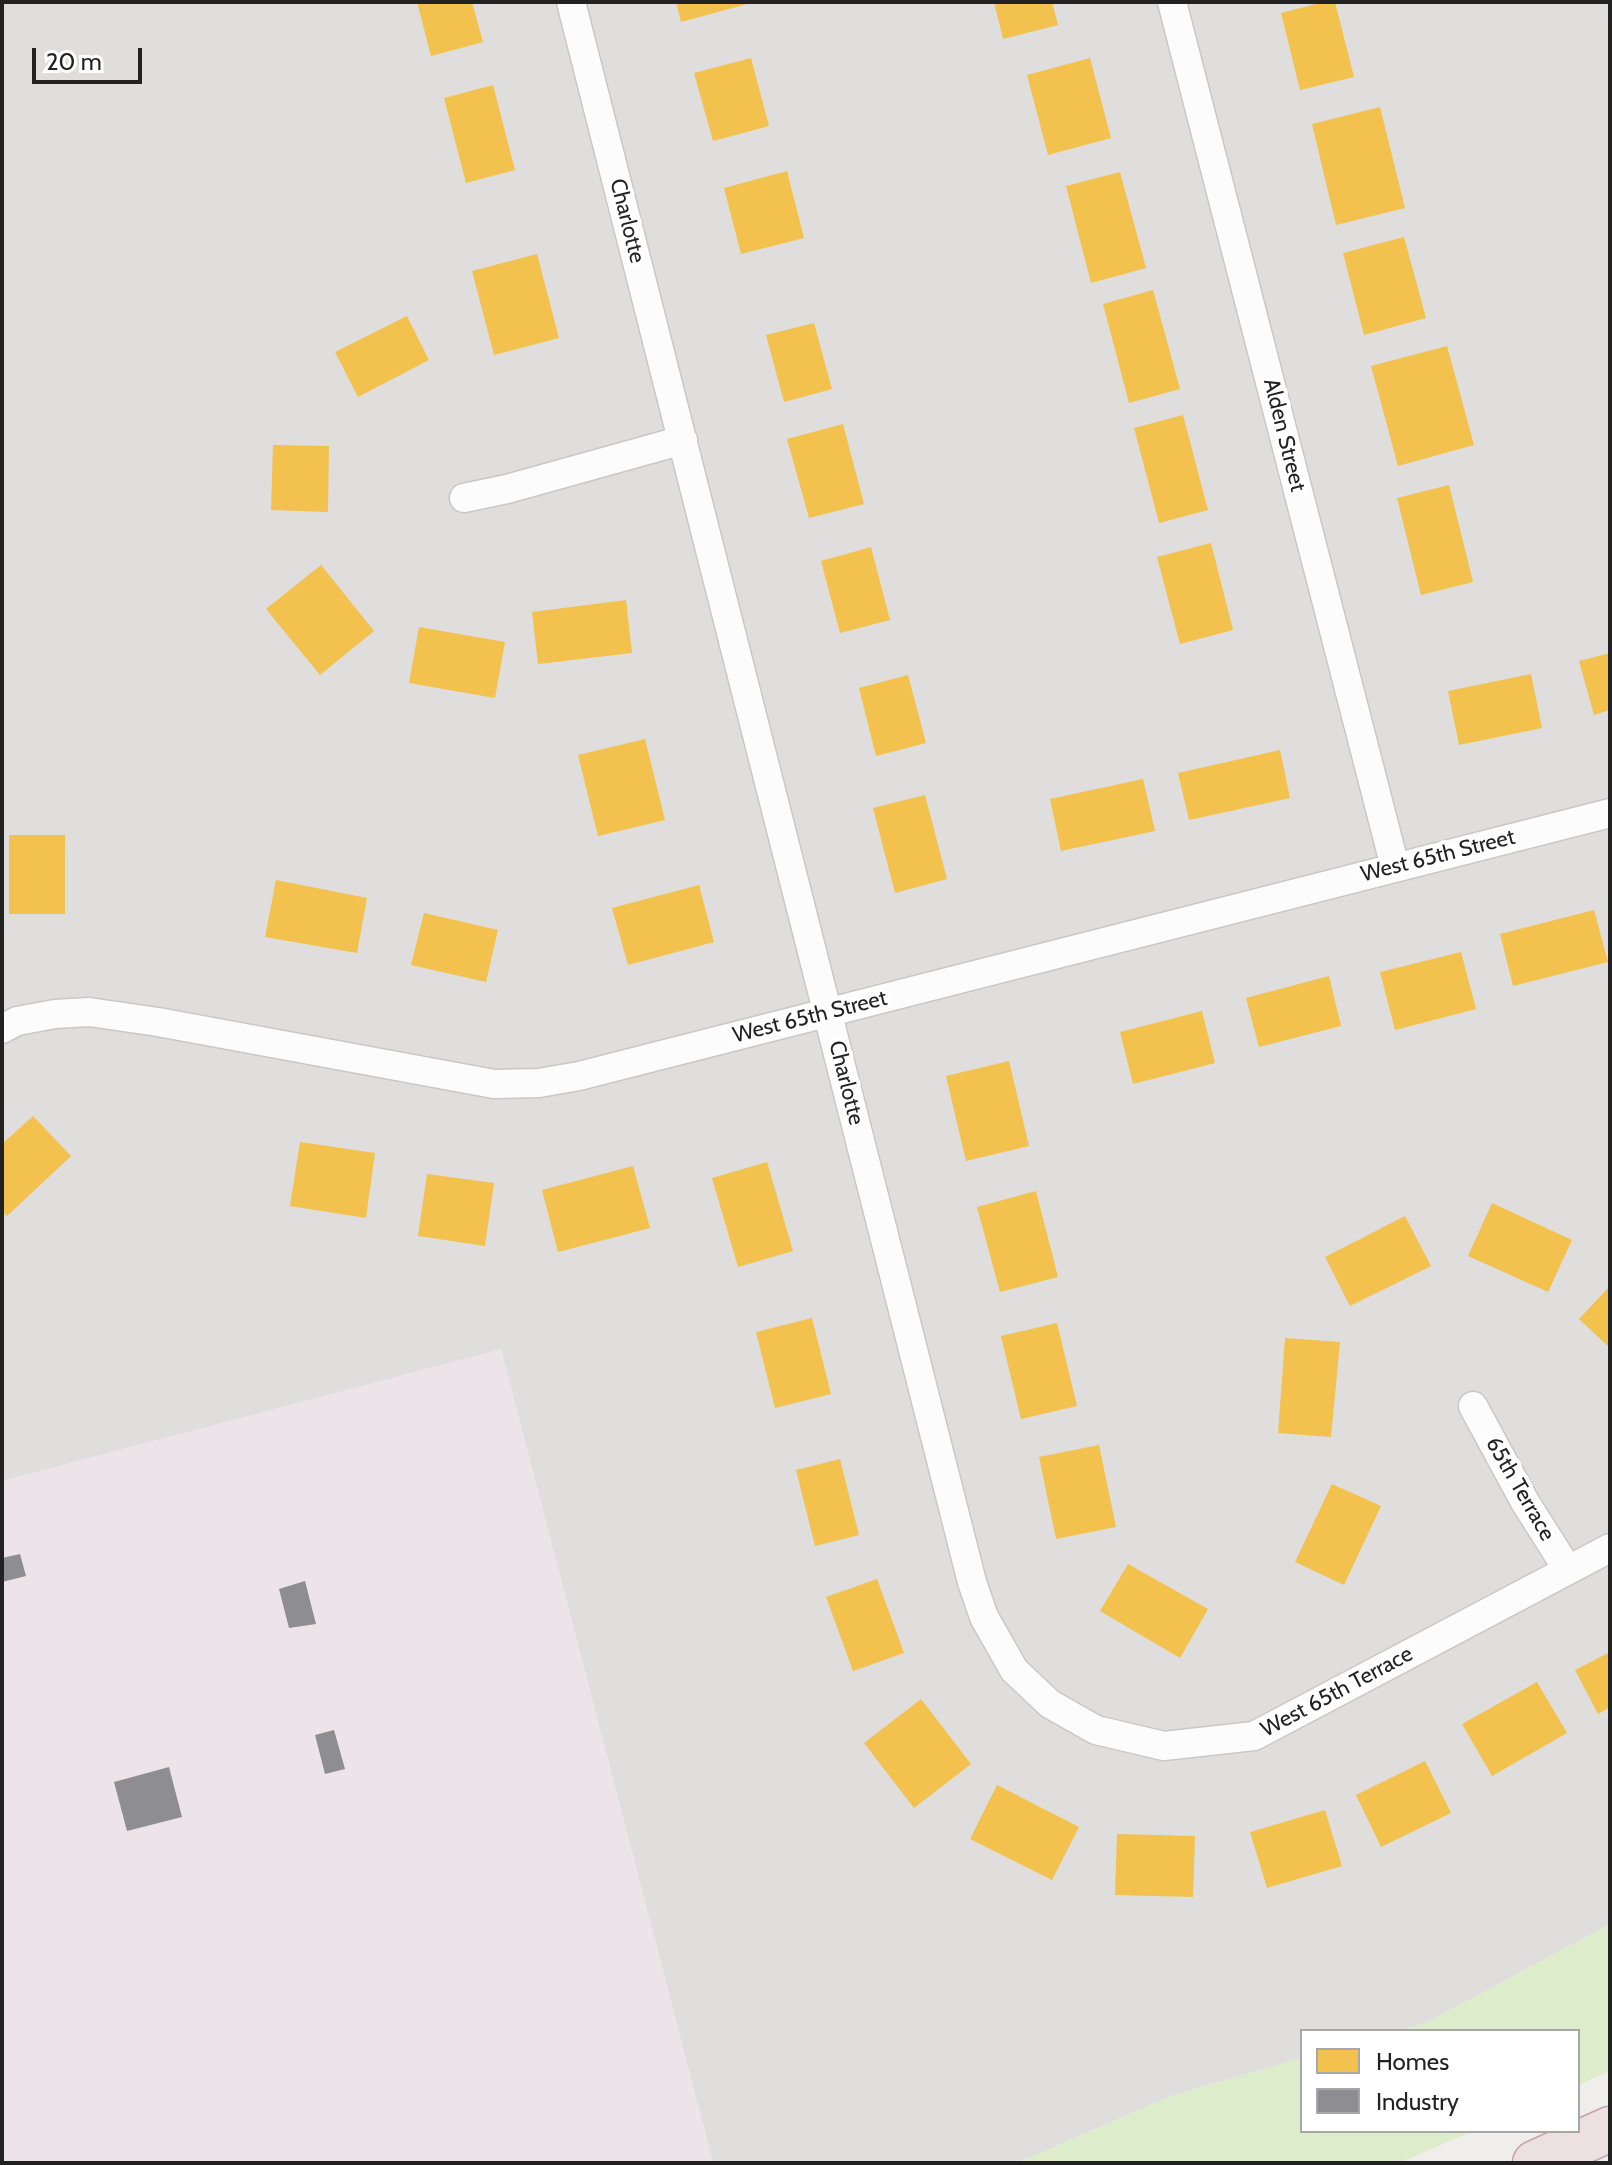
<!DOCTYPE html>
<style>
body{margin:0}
#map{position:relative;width:1612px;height:2165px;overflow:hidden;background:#f0eeeb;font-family:Cabin,sans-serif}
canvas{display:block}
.frame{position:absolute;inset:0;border:4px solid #222;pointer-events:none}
.legend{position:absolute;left:1300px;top:2029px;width:280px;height:104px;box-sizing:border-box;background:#fff;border:2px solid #a7a7a7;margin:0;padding:10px 14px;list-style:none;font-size:24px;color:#222}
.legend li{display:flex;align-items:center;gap:16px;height:40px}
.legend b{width:40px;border:2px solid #a7a7a7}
.scale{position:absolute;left:32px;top:48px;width:110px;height:36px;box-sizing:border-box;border:4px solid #222;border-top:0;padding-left:10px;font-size:24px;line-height:28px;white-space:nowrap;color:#222;-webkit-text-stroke:6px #fff;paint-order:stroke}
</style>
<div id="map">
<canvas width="1612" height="2165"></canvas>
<div class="frame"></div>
<ul class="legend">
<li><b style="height:22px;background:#f2c14e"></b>Homes</li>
<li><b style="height:22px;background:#8d8d92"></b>Industry</li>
</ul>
<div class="scale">20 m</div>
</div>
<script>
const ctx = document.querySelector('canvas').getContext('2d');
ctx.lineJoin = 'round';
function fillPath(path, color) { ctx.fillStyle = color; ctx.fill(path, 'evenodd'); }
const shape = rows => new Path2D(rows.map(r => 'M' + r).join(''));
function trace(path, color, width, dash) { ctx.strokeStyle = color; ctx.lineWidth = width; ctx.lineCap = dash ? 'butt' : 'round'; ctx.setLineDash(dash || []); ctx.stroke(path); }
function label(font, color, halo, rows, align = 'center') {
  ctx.font = font + ' Cabin,sans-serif'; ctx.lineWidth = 8; ctx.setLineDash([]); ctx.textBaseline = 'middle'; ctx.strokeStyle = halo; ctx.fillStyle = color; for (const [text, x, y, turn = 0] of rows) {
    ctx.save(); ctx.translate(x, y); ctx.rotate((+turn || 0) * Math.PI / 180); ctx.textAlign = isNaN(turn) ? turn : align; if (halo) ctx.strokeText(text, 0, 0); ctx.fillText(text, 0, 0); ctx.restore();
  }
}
fillPath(shape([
 [2,2,1610,2,1610,1924,1424,2024,1398,2031,1302,2031,1302,2058,1171,2096,1017,2163,713,2163,501,1350,2,1481]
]), '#dfdedc');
fillPath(shape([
 [501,1349,713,2163,2,2163,2,1481]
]), '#ede4e9');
fillPath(shape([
 [1610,1924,1610,2071,1578,2085,1578,2031,1398,2031,1424,2024],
 [1302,2058,1302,2131,1473,2131,1399,2163,1017,2163,1171,2096]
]), '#ddeccb');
fillPath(shape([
 [417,2,472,2,483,42,431,56],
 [676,2,751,2,751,3,681,22],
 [994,2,1052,2,1058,25,1003,39],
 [1324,2,1335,2,1354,77,1300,90,1281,13],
 [751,58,769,126,713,141,694,73],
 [1090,58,1111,138,1048,155,1027,75],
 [493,85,515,170,466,183,444,98],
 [1380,107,1405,208,1336,225,1312,124],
 [787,171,804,238,741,254,724,188],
 [1120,172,1146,268,1091,283,1066,186],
 [1404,237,1426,318,1364,335,1343,253],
 [537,254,559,338,494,355,472,271],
 [1153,290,1180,389,1129,403,1103,304],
 [407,316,429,360,358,397,335,352],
 [814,323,832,389,784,402,766,335],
 [1447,346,1474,445,1398,466,1371,366],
 [1183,415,1208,510,1159,523,1134,428],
 [843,424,864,504,809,518,787,439],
 [273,445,329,446,328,512,271,510],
 [1449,485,1473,582,1421,595,1397,498],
 [1211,543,1233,630,1180,644,1157,557],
 [871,547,890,620,840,633,821,561],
 [321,565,374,631,320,675,266,609],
 [626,600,632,653,538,664,532,612],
 [419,627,505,642,495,698,409,683],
 [1610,653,1610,710,1594,715,1579,661],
 [1531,674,1542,728,1459,745,1448,691],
 [908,675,926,743,876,756,859,688],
 [645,739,665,820,598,836,578,755],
 [1280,750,1290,798,1189,820,1178,773],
 [1143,779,1155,831,1061,851,1050,799],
 [925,795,947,879,895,893,873,808],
 [9,835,65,835,65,914,9,914],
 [276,880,367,898,357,953,265,937],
 [699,885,714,942,628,965,612,908],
 [1594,910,1608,962,1513,986,1500,934],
 [424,913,498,930,486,982,411,965],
 [1461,952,1476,1009,1395,1030,1380,972],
 [1329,976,1341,1026,1259,1047,1246,998],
 [1202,1011,1215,1063,1133,1084,1120,1032],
 [1009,1061,1029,1146,966,1161,946,1076],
 [33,1116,71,1156,7,1216,2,1211,2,1144],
 [300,1142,375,1153,366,1218,290,1206],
 [767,1162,793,1251,738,1267,712,1178],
 [633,1166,650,1228,558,1252,542,1190],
 [427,1174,494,1183,485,1246,418,1236],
 [1036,1191,1058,1277,1000,1292,977,1207],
 [1492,1203,1572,1240,1548,1292,1468,1256],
 [1405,1216,1431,1266,1350,1306,1325,1257],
 [1610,1286,1610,1348,1579,1319],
 [812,1318,831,1394,775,1408,756,1332],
 [1057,1323,1077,1406,1021,1419,1001,1336],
 [1285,1338,1340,1342,1331,1437,1278,1433],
 [1099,1445,1116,1527,1056,1539,1039,1457],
 [840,1459,859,1535,815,1546,796,1470],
 [1332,1484,1381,1506,1344,1585,1295,1562],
 [1128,1564,1208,1609,1180,1658,1100,1611],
 [877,1579,904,1653,853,1671,826,1597],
 [1610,1652,1610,1707,1598,1714,1575,1670],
 [1537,1682,1567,1733,1492,1776,1462,1724],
 [921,1699,971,1764,914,1808,864,1743],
 [1425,1761,1451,1813,1381,1847,1356,1795],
 [997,1785,1079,1827,1052,1880,970,1839],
 [1325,1810,1342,1866,1267,1888,1250,1832],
 [1117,1834,1195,1836,1193,1897,1115,1895]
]), '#f2c14e');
fillPath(shape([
 [20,1554,26,1576,2,1582,2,1558],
 [305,1581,316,1624,289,1628,279,1589],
 [334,1730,345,1769,325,1774,315,1735],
 [169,1767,182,1817,127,1831,114,1782]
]), '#8d8d92');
const street = shape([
 [571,2,972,1582,984,1617,1014,1670,1050,1704,1096,1730,1164,1746,1254,1736,1610,1548],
 [1172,2,1395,867],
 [464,498,507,489,683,440],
 [2,1029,17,1021,55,1014,89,1012,158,1022,494,1084,539,1083,579,1076,1610,813],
 [1473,1406,1525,1502,1568,1570]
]);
const highway = shape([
 [1535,2163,1610,2129]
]);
trace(street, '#c9c8c7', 31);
trace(highway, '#c5a2ac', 47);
trace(street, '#fdfcfc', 28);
trace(highway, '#ece0e2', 44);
label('22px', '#222', '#fff', [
 ["Charlotte",627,221,76],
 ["Alden Street",1284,435,76],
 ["West 65th Street",1438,856,-14],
 ["West 65th Street",810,1017,-14],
 ["Charlotte",846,1083,76],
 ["65th Terrace",1520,1489,60],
 ["West 65th Terrace",1337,1692,-28]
]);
</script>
